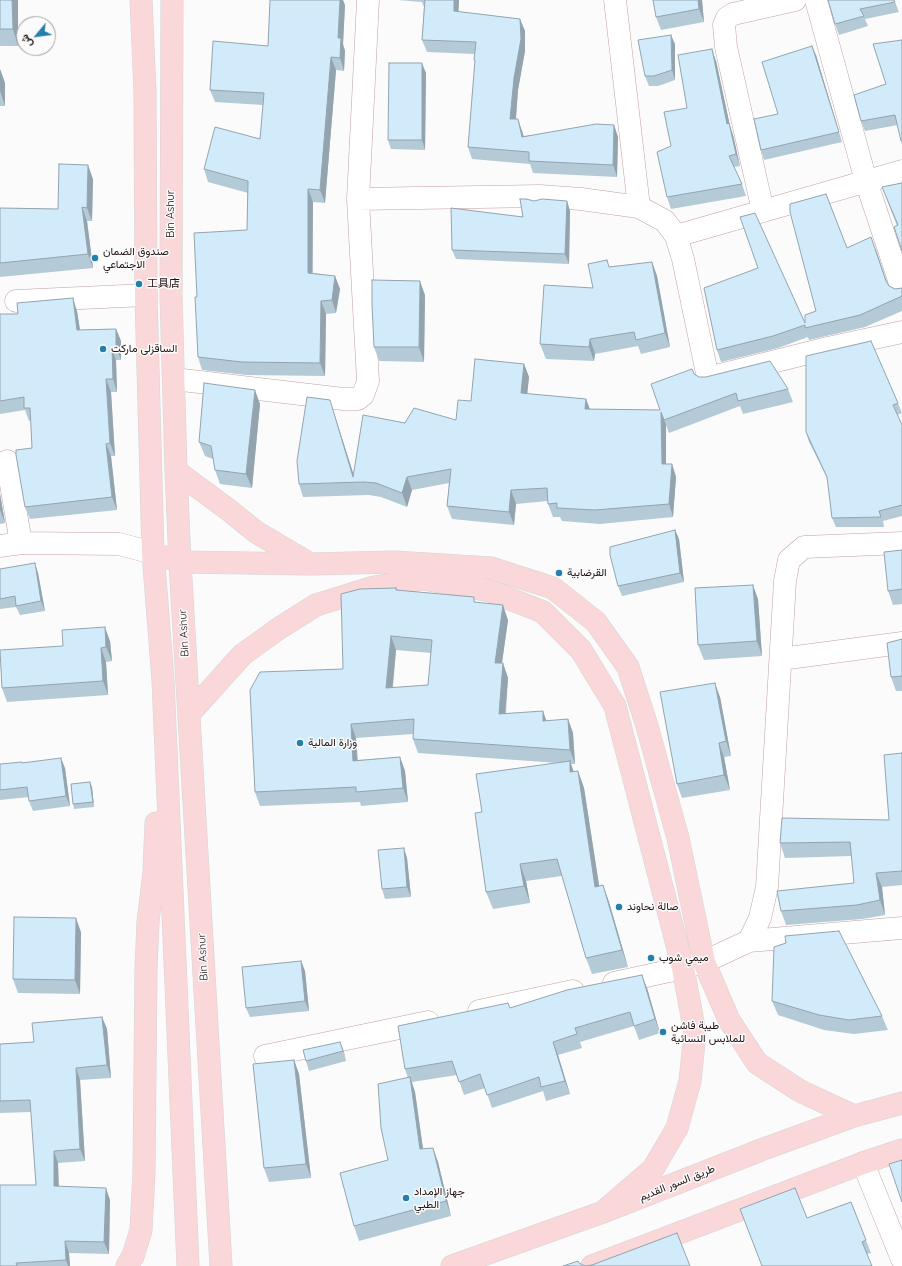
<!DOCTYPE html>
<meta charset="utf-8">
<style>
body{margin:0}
#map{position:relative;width:902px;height:1266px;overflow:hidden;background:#fbfbfb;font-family:Quicksand,Vazirmatn,sans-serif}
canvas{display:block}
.north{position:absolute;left:16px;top:16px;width:40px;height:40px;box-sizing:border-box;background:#fbfbfb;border:1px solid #a49e9f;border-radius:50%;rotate:241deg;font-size:11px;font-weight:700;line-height:16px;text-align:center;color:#211314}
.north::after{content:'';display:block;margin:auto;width:14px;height:18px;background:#2280ac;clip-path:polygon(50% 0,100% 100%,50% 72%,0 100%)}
</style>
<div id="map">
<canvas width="902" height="1266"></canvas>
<div class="north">ش</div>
</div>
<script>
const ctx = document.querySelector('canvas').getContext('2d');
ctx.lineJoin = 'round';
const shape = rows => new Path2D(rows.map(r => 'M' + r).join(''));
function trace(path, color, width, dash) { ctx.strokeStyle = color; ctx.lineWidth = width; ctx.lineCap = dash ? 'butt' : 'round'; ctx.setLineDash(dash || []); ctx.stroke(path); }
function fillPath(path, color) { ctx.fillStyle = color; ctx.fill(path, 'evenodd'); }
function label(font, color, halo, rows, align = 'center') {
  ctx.font = font + ' Quicksand,Vazirmatn,"Noto Sans SC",sans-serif'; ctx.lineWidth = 3; ctx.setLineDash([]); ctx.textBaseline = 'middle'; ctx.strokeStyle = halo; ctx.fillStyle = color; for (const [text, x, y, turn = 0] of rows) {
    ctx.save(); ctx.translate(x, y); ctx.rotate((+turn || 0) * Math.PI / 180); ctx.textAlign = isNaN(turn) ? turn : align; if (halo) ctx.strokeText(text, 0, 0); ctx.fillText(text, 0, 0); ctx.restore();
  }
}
const minor = shape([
 [615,0,639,207],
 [816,0,866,181,902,289],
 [902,171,676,236,683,259,708,378,828,348,902,332],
 [358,199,368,0],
 [763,211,726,47,724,25,727,18,733,14,795,0],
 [16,301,146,295],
 [174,379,343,399,358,399,363,395,368,381,358,199,540,196,581,199,639,207,665,221,676,236],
 [7,461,21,543],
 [0,546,21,543,119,544,153,553],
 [781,659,902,643],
 [749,941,902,928],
 [614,983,683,968,704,962,749,941,760,918,767,887,785,581,789,560,804,547,902,543],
 [479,1011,573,991],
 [265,1056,428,1022],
 [863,1163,902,1259]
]);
const major = shape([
 [141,0,145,92,146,295,153,553,163,680,188,1266],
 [172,0,171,296,176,471,180,562,221,1266],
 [176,471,230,511,256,532,310,564],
 [166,557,180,562,311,564,394,562,491,568,553,588,596,622,628,667,647,726,678,838,704,962,729,1020,757,1063,800,1091,854,1116],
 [189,714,242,655,278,629,316,605,374,587,423,579,490,591,543,612,581,650,615,706,683,968,695,1033,690,1081,677,1128,653,1169,603,1212],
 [127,1266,133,1256,141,1230,144,1172,146,969,148,922,154,872,156,823],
 [452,1266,603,1212,761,1150,854,1116,902,1103],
 [592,1266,863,1163,902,1150]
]);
trace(minor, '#c59fa0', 23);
trace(major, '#d7d5d5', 23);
trace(minor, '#fff', 22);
trace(major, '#fad7d8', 22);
fillPath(shape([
 [0,0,18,0,18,46,0,46],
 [398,0,459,0,458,12,520,19,525,31,525,51,518,90,516,119,522,131,524,136,614,125,618,137,617,177,533,173,530,164,472,159,468,147,475,63,474,60,475,54,427,52,422,40,424,7,422,2],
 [702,0,704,22,661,30,656,17],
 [828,0,895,2,899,12,865,19,868,26,839,35,835,24],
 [345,5,343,44,345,51,344,71,336,70,325,203,313,202,313,273,335,276,340,289,336,313,326,314,325,376,247,375,202,370,198,357,197,297,247,230,248,193,208,182,204,169,260,139,263,105,215,102,210,90,268,46],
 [902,40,902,145,898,125,865,131,861,121,886,84],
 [675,44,675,80,658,86,649,86,645,76],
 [816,55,842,142,764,160,761,150,778,114],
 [716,61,730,126,733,135,740,166,734,167,742,184,746,196,671,209,667,197,671,146,687,108],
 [0,69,5,83,5,106,0,106],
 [426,73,425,150,391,149,388,140],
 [93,179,92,221,87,221,93,268,0,277,0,208,58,209],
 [902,183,902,251,897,226,882,187],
 [567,201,570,211,569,264,456,259,452,250,523,217],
 [847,248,876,249,887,282,889,286,895,289,902,288,902,311,865,327,809,340,808,337,778,348,721,362,717,350,805,323,816,311],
 [652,262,657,276,670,347,641,354,638,346,595,354,594,361,546,359,540,344,593,288,610,267],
 [425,295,424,362,379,361,374,347],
 [77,311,80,330,116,329,121,341,121,360,116,360,117,392,111,392,115,456,111,456,117,510,30,519,25,507,32,448,31,420,29,421,25,410,0,414,0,314,18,314],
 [524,364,529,377,527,394,586,399,590,409,660,410,694,374,699,377,788,389,793,402,743,414,740,406,669,433,666,425,666,464,672,464,676,477,673,517,600,524,562,521,560,517,553,517,548,504,548,501,516,504,514,525,452,519,447,506,449,483,412,490,407,507,381,497,369,495,303,497,299,484,334,413,354,476,405,423,456,420,471,401],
 [898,403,902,413,897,415,902,425,902,516,883,521,884,527,836,527,832,518,828,480,809,442,806,432],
 [260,404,252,488,220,484,215,470,213,459,205,456,199,442],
 [0,494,5,523,0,524],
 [675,530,679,539,684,582,622,596,618,586],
 [902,550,902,604,893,605,888,591],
 [0,569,38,573,45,611,20,615,16,607,0,609],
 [396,588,397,590,476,602,508,620,502,663,503,663,508,678,506,714,546,721,568,719,573,733,575,764,571,764,573,772,578,771,584,788,599,886,603,885,609,902,628,967,592,974,586,958,562,876,526,881,530,903,493,909,486,892,482,812,558,763,418,753,413,739,413,734,356,738,358,760,400,757,405,771,408,802,361,806,360,802,260,806,255,792,343,669],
 [396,650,431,653,428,685,393,688],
 [758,599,762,656,704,660,698,645],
 [902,639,902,691,896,691,891,677],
 [110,641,112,661,106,662,108,695,7,702,2,688,63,646],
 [720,697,731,756,724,757,730,790,682,798,677,784],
 [902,753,902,885,882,887,885,915,862,919,786,925,781,911,854,883,852,856,785,858,780,843,889,820],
 [22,763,65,768,70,806,33,811,29,801,29,797,0,800,0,764],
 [92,787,94,807,74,809,73,804],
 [407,858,411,897,385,899,382,889],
 [81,932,80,994,18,993,13,979],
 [301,961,305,971,309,1011,250,1017,246,1008],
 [647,988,660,1033,639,1040,634,1026,580,1042,582,1048,558,1055,570,1094,546,1101,543,1091,492,1108,485,1088,464,1095,457,1075,412,1082,415,1092,423,1149,433,1148,438,1162,451,1216,359,1241,354,1226,388,1160,408,1078,405,1069,510,1008],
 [772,1001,882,1016,888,1030,854,1034,824,1030,778,1015],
 [102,1017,107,1029,111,1078,80,1080,85,1161,58,1163,59,1186,110,1200,109,1254,69,1253,70,1266,0,1266,36,1185,31,1112,0,1113,0,1044,34,1042],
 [340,1042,346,1061,309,1071,306,1061],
 [294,1060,299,1074,311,1178,269,1182,264,1168],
 [851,1202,871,1253,867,1254,807,1218]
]), '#b5cad7');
fillPath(shape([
 [12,0,18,0,18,46,13,29],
 [340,0,343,0,345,5,343,44,345,51,344,71,340,58,338,38],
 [454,0,459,0,458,23,454,11],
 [698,0,702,0,704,22,699,9],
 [520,19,525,31,525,51,518,90,515,130,510,119,514,78],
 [671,35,675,44,675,80,672,70],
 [812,46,816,55,842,142,839,132],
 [712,49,716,61,730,126,733,135,740,166,736,154,727,124],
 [331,57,336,70,325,203,320,190],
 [422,63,426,73,425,150,422,140],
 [0,69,5,83,5,106,0,91],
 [518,119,522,131,527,149,522,137],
 [614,125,618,137,617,177,613,165],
 [88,165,93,179,92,221,87,208],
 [308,189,313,202,312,286,308,273],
 [567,201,570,211,569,264,565,254],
 [82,207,87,221,93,268,88,254],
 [652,262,657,276,670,347,665,333],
 [335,276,340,289,336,313,332,300],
 [420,281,425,295,424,362,419,347],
 [73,298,77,311,82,343,77,330],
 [321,301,326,314,325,376,320,363],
 [116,329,121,341,121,360,116,347],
 [590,339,595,354,594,361,589,347],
 [112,348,116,360,117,392,113,379],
 [524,364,529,377,526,406,521,393],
 [106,379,111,392,115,456,110,443],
 [255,390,260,404,252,488,246,474],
 [586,399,591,413,585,409],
 [330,400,334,413,356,482,353,477],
 [661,412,666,425,666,477,662,464],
 [106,444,111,456,117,510,112,497],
 [672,464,676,477,673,517,669,504],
 [407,477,412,490,407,507,402,493],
 [511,490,516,504,514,525,509,512],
 [0,494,5,523,0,510],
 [675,530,679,539,684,582,680,573],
 [35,563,38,573,45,611,41,601],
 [753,585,758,599,762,656,757,641],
 [503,605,508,620,500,677,495,663],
 [105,627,110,641,112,661,106,647],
 [391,636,396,650,391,702,386,688],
 [101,648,106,662,108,695,103,681],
 [503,663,508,678,504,728,499,714],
 [715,683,720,697,731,756,726,741],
 [543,711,548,725,543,721],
 [568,719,573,733,575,764,570,750],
 [351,724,356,738,358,775,353,761],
 [719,743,724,757,730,790,724,775],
 [400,757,405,771,408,802,403,788],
 [61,758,65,768,70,806,66,796],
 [570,761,576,778,570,772],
 [578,771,584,788,602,904,595,887],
 [90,782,92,787,94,807,93,802],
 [404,848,407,858,411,897,407,887],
 [520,864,526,881,530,903,524,886],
 [876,873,882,887,885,915,880,900],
 [603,885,609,902,628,967,622,950],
 [76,918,81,932,80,994,75,980],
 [301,961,305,971,309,1011,305,1001],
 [642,975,647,988,660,1033,655,1019],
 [102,1017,107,1029,111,1078,107,1065],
 [340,1042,344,1052,346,1061,343,1051],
 [553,1042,558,1055,570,1094,565,1081],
 [294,1060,299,1074,311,1178,306,1164],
 [76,1068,80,1080,85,1161,80,1149],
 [410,1077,415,1092,425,1163,420,1149],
 [433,1148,438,1162,451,1216,446,1201],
 [54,1151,58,1163,59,1198,54,1186],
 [106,1188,110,1200,109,1254,104,1242],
 [65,1241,69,1253,70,1266,68,1266,66,1260]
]), '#93a4af');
const building = shape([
 [0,0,12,0,13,29,0,29,0,0],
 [270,0,340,0,338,38,341,38,340,58,331,57,320,190,308,189,308,273,335,276,332,300,321,301,320,363,242,362,198,357,195,297,197,297,194,233,247,230,248,181,204,169,215,127,260,139,264,93,210,90,213,41,268,46,270,0],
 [425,0,454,0,454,11,520,19,521,39,514,78,510,119,518,119,522,137,596,124,614,125,613,165,529,161,529,152,468,147,475,60,474,60,476,42,422,40,425,0],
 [653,0,698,0,699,9,656,17,653,0],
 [828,0,894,0,895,2,860,9,864,16,835,24,828,0],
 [671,35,672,70,654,76,645,76,638,40,671,35],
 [902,40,902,141,901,141,895,115,861,121,854,95,886,84,873,44,902,40],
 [812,46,839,132,761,150,754,119,778,114,762,62,812,46],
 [712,49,727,124,729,123,736,154,729,156,742,184,667,197,657,152,671,146,664,112,687,108,678,55,712,49],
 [389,63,422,63,422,140,388,140,389,63],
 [59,164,88,165,87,208,82,207,88,254,0,263,0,208,58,209,59,164],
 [902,183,902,251,894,227,898,225,882,187,902,183],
 [826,194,847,248,871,237,886,281,889,286,895,289,902,288,902,296,860,315,805,328,805,325,773,336,717,350,704,288,758,268,740,217,755,213,805,323,805,315,816,311,790,212,790,204,826,194],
 [520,199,526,199,534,201,542,199,567,201,565,254,452,250,451,208,523,217,520,199],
 [607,260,609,267,652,262,665,333,636,340,634,332,590,339,589,347,540,344,544,285,593,288,588,264,607,260],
 [372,280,420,281,419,347,374,347,372,305,372,280],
 [73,298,77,330,116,329,116,347,112,348,113,379,106,379,110,443,106,444,112,497,25,507,16,455,16,450,32,448,30,408,24,408,24,397,0,401,0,314,18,314,17,303,73,298],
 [871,341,898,403,893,405,902,425,902,505,879,511,881,517,832,518,827,477,806,432,806,356,871,341],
 [475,359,524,364,521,393,586,399,585,409,660,410,651,384,692,369,694,374,699,377,706,377,770,361,788,389,738,401,736,393,664,420,661,412,662,464,672,464,669,504,595,510,557,508,557,503,548,504,547,488,511,490,509,512,447,506,451,469,407,477,402,493,376,483,364,482,299,484,297,461,307,397,330,400,353,477,363,415,405,423,414,408,456,420,458,400,471,401,475,359],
 [204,383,255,390,246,474,215,470,211,446,199,442,204,383],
 [675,530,680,573,618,586,610,555,610,547,675,530],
 [902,550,902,589,888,591,884,552,902,550],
 [35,563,41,601,16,606,15,596,0,599,0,569,35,563],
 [753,585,757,641,698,645,695,588,753,585],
 [396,588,396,590,474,597,474,602,503,605,495,663,503,663,499,714,543,711,543,721,568,719,570,750,413,739,414,719,351,724,353,761,400,757,403,788,356,792,356,787,255,792,250,690,260,672,343,669,341,594,360,589,396,588],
 [391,636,432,640,428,685,386,688,391,636],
 [105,627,106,647,101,648,103,681,2,688,0,650,63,646,62,630,105,627],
 [902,639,902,676,891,677,887,643,902,639],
 [715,683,726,741,719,743,724,775,677,784,660,692,715,683],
 [902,753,902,871,876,873,880,900,857,905,781,911,777,891,854,883,850,842,780,843,782,818,889,820,884,755,902,753],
 [61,758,66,796,29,801,27,787,0,790,0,764,22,762,22,763,61,758],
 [570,761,570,772,578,771,595,887,603,885,622,950,586,958,557,859,520,864,524,886,486,892,475,813,482,812,476,774,570,761],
 [90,782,93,802,73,804,71,784,90,782],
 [404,848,407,887,382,889,378,850,404,848],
 [14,917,76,918,75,980,13,979,14,917],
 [839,931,882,1016,849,1020,819,1015,772,1001,774,947,786,943,785,936,839,931],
 [301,961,305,1001,246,1008,242,967,301,961],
 [642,975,655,1019,634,1026,630,1012,575,1028,577,1034,553,1042,565,1081,541,1087,539,1077,487,1095,480,1074,459,1082,452,1061,405,1069,398,1026,508,1003,510,1008,567,990,642,975],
 [102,1017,107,1065,76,1068,80,1149,54,1151,54,1186,106,1188,104,1242,65,1241,66,1260,16,1263,17,1266,0,1266,0,1185,36,1185,30,1100,0,1101,0,1044,34,1042,32,1023,102,1017],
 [340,1042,343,1051,306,1061,303,1050,340,1042],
 [294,1060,306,1164,264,1168,253,1064,294,1060],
 [410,1077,420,1149,433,1148,446,1201,354,1226,340,1173,388,1160,381,1128,378,1084,410,1077],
 [902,1160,902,1202,889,1164,902,1160],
 [795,1188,807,1218,851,1202,866,1240,862,1242,872,1266,762,1266,740,1209,795,1188],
 [677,1233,690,1266,563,1266,578,1261,579,1263,585,1266,592,1265,677,1233]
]);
fillPath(building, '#d2ebfa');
trace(building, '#93a4af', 1);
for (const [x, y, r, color] of [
 [95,258,4,"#2280ac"],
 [139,284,4,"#2280ac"],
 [103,349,4,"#2280ac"],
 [559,573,4,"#2280ac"],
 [300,743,4,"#2280ac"],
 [619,907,4,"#2280ac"],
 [651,958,4,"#2280ac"],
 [663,1032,4,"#2280ac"],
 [406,1198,4,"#2280ac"]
]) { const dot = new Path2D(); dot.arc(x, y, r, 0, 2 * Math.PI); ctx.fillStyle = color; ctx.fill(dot); trace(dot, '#fbfbfb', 1.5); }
label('11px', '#211314', '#fbfbfb', [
 ["Bin Ashur",171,214,-90],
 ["Bin Ashur",184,633,-93],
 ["Bin Ashur",203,957,-93],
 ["طريق السور القديم",677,1183,-22]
]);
label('11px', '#211314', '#fbfbfb', [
 ["صندوق الضمان",103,252],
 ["الاجتماعي",103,265],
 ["工具店",147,284],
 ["الساقزلى ماركت",111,349],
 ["القرضابية",567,573],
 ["وزارة المالية",308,743],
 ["صالة نحاوند",627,907],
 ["ميمي شوب",659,958],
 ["طيبة فاشن",671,1026],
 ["للملابس النسائية",671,1039],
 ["جهاز الإمداد",414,1192],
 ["الطبي",414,1205]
], 'left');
</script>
